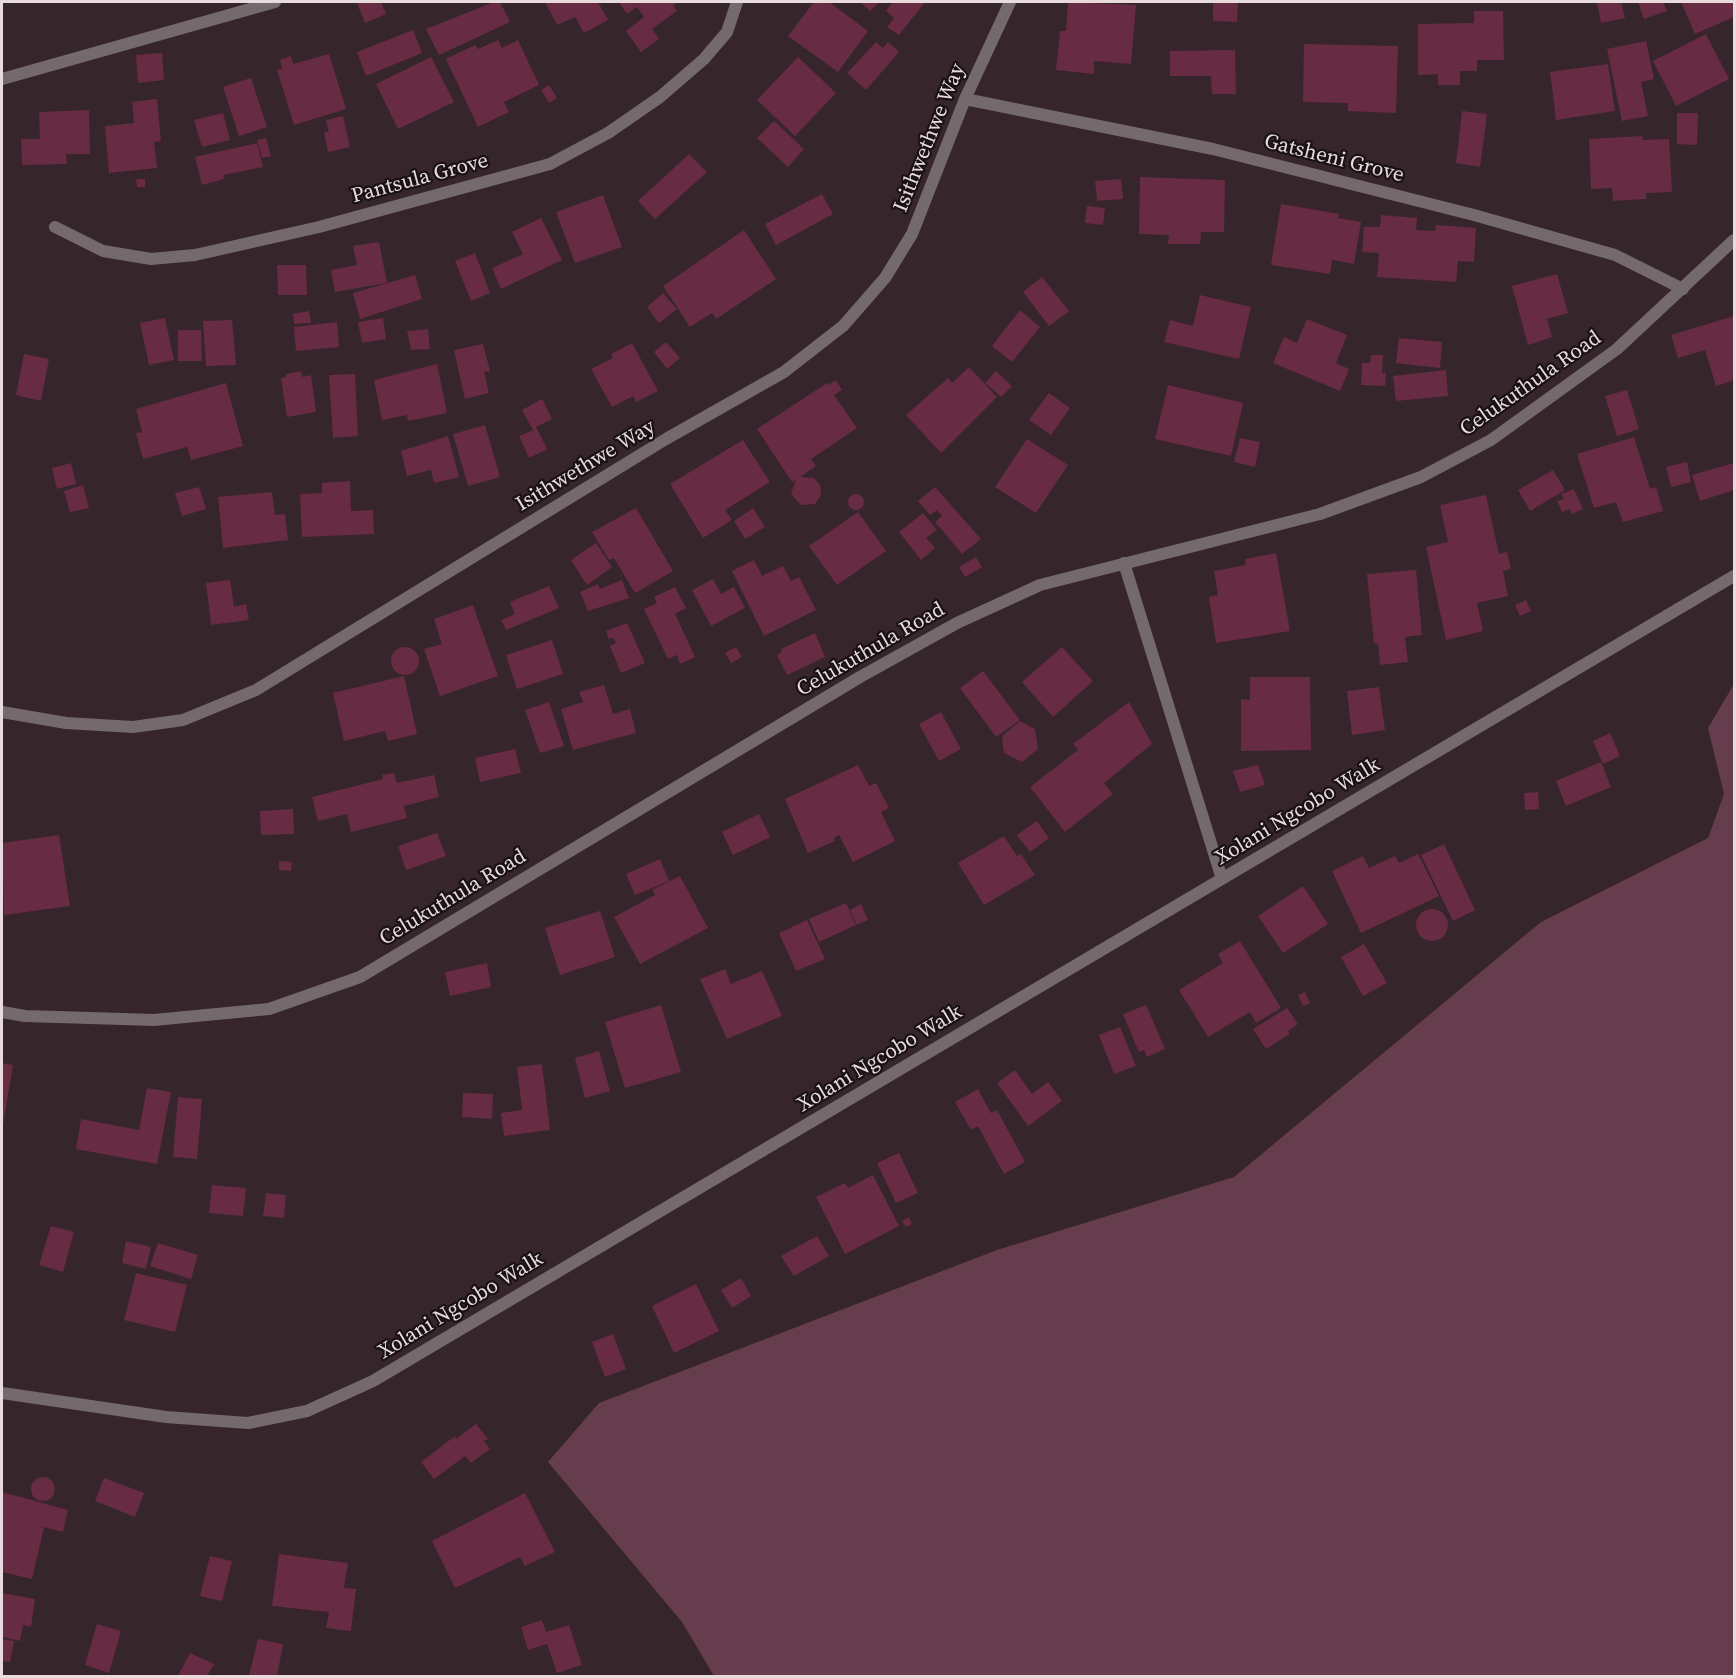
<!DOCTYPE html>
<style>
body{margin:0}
#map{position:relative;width:1736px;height:1678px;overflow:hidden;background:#37252c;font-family:"Source Serif 4",serif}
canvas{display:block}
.frame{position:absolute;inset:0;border:3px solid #e7dbde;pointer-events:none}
</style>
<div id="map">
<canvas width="1736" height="1678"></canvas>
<div class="frame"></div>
</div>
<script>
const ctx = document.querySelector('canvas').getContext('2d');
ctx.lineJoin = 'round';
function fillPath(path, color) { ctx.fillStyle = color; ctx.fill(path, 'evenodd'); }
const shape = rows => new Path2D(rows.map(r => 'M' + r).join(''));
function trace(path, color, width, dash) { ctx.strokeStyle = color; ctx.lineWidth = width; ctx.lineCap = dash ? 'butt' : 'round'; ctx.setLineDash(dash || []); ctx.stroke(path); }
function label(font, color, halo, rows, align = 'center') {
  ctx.font = font + ' "Source Serif 4",serif'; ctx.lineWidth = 4.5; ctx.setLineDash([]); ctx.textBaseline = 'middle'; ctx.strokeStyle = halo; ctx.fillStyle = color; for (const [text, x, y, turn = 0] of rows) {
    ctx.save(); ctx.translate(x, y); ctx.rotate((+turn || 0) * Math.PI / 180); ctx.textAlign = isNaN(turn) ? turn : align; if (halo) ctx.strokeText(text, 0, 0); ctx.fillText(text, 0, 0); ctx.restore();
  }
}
fillPath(shape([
 [1734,684,1734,1676,714,1676,682,1622,548,1462,599,1403,997,1250,1234,1177,1541,922,1708,838,1724,794,1708,728]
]), '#663d4c');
fillPath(shape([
 [361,2,381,2,386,14,365,23,357,3],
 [494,2,500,2,510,22,439,55,426,29],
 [545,2,598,2,608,20,584,33,575,17,557,25],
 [619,2,679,2,673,5,677,11,652,29,659,39,641,52,626,31,644,17,637,7,627,14],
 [814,2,829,2,868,31,838,72,788,36],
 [860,2,879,2,870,11],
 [893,2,925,2,899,35,887,27,894,18,886,11],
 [1068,2,1136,5,1131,64,1094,61,1094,74,1056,70,1060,31,1066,31],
 [1213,2,1238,2,1237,22,1213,21],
 [1597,2,1621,2,1625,18,1601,23],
 [1638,2,1663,2,1667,11,1644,19],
 [1681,2,1734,2,1734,17,1695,34],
 [1474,11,1503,11,1504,60,1477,60,1477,71,1460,71,1460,85,1438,85,1438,74,1418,75,1418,24,1474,23],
 [413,30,422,53,366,76,357,52],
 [1706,34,1729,79,1676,106,1653,61],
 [498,40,502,48,518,40,539,85,504,102,509,112,478,127,446,59,475,45,478,49],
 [1646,41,1654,79,1641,82,1648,116,1622,121,1607,49],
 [876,42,883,48,888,42,899,52,866,90,847,73],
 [1304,44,1398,46,1396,113,1348,111,1348,103,1303,102],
 [1235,50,1236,94,1212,94,1211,76,1170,76,1170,51],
 [162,53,164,80,138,83,136,55],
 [329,54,346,109,294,125,277,70,282,69,280,60,291,56,293,64],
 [431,57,454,102,398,129,376,84],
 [798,57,836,93,795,136,757,100],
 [1608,64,1615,111,1556,120,1550,72],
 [251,78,267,127,239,136,223,87],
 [549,85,557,98,549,103,541,90],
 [157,99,161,141,154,142,157,168,109,173,105,126,134,123,132,102],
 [89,110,90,154,66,154,67,164,22,165,21,139,40,139,39,112],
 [1462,111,1487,114,1480,167,1456,163],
 [223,113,230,140,202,147,194,120],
 [1677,113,1698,113,1697,145,1677,144],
 [343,116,350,147,328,152,324,132,329,132,326,120],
 [774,121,804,149,788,167,757,138],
 [1642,136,1643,140,1669,139,1672,192,1646,193,1646,199,1613,201,1612,188,1591,189,1589,139],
 [266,138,271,156,262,158,257,140],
 [257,143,263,167,223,175,224,179,202,185,195,157],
 [689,154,707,172,655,219,638,201],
 [1140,177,1225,180,1224,232,1201,232,1200,244,1168,244,1169,235,1139,234],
 [136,179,145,179,145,187,137,187],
 [1121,179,1123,199,1097,201,1095,181],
 [822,194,833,214,776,245,765,224],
 [603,195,622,247,575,263,556,212],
 [1281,204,1339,214,1338,218,1361,222,1354,264,1332,260,1330,274,1271,265],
 [1087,206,1105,208,1103,225,1085,223],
 [1381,215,1417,218,1416,230,1435,231,1436,225,1476,228,1474,262,1458,261,1456,282,1377,277,1379,253,1362,252,1364,227,1380,227],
 [541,218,562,260,501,289,492,268,523,254,512,232],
 [744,230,776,279,716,319,712,313,690,327,663,286],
 [379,242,387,283,335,292,331,270,357,265,353,246],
 [475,253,490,293,471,301,455,261],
 [277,265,306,265,307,295,278,295],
 [1557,274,1568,313,1547,319,1552,337,1528,345,1512,286],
 [415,275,422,299,360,319,353,293],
 [1042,277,1069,311,1049,326,1023,292],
 [663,293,677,309,659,323,647,307],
 [1200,295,1251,307,1239,359,1164,342,1170,320,1193,326],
 [1020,310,1040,327,1012,362,992,346],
 [309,311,311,323,294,324,293,314],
 [1734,316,1734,380,1716,386,1705,350,1678,358,1671,335],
 [165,318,174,360,149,365,140,323],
 [383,318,386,339,362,343,358,322],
 [1307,319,1347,335,1336,363,1349,369,1340,391,1273,363,1284,337,1297,343],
 [232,320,236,365,206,366,203,321],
 [337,322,339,347,296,351,294,327],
 [428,329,430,349,411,350,407,331],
 [178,330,201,330,202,361,178,361],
 [1399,338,1442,342,1440,368,1396,363],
 [666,342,680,358,667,369,654,352],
 [632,343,658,391,636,402,633,396,612,407,591,369,613,358,611,354],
 [483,344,490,371,484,372,489,393,465,399,454,350],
 [24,354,49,359,41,401,16,395],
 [1371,355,1383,355,1382,373,1386,373,1385,386,1361,385,1362,363,1370,363],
 [437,364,447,413,408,421,407,415,382,420,374,380],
 [969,367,997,397,941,453,906,415,948,378,952,383],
 [1446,370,1448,396,1396,401,1393,376],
 [301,371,302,377,311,375,316,412,287,417,281,378,286,377,286,374],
 [996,371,1012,386,1001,397,985,383],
 [355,374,358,436,333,438,329,375],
 [836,380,842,390,834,395,857,428,811,459,816,466,800,477,814,478,820,485,821,495,815,504,801,505,791,494,796,480,792,482,757,429,827,383,828,385],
 [226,383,243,446,191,460,187,447,143,459,136,433,142,432,136,409],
 [1168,385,1243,403,1231,456,1155,439],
 [1627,390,1639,429,1617,436,1605,396],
 [1049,393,1070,408,1051,435,1029,420],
 [542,399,552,419,536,427,547,449,529,458,519,436,533,430,522,410],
 [485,425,500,477,468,486,453,434],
 [448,436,459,477,434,483,431,470,407,476,401,451],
 [1634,437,1650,489,1656,487,1663,511,1623,522,1616,502,1594,508,1577,454],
 [1240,438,1260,442,1255,467,1234,462],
 [1027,439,1068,465,1036,513,995,487],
 [743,440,770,482,725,510,732,520,703,538,670,484],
 [1687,462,1691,482,1671,487,1666,467],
 [71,463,76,484,57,489,52,468],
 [1734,463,1734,490,1700,501,1692,475],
 [1553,470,1565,490,1530,511,1518,490],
 [350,481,351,511,373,510,374,534,302,537,300,494,322,493,322,483],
 [83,485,89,508,70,512,64,491],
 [199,487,206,509,182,516,175,493],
 [935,487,981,539,962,554,935,522,942,516,937,510,930,515,918,501],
 [1574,489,1583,509,1572,514,1570,509,1562,512,1557,501,1564,499,1561,494],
 [272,492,275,515,285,514,288,540,223,548,218,497],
 '848 502a8 8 0 1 1 16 0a8 8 0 1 1-16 0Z',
 [1486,495,1499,554,1507,552,1511,569,1503,571,1508,596,1477,603,1483,631,1446,640,1426,547,1448,542,1440,505],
 [636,508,673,571,635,593,614,558,609,560,592,532],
 [753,508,765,527,745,539,734,521],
 [858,512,886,551,837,585,809,546],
 [923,513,937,530,926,538,935,548,921,560,899,532],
 [596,543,612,567,587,585,571,560],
 [1276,553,1290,631,1216,643,1209,597,1218,595,1214,571,1246,565,1245,559],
 [976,557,982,567,965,577,959,567],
 [754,560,762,576,783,566,791,581,799,577,816,610,764,636,732,571],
 [1416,570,1422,635,1405,637,1408,662,1380,665,1378,644,1374,643,1367,574],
 [713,579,721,594,734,587,745,608,711,626,692,590],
 [230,580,234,607,246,604,249,620,211,625,206,583],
 [622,580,629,598,588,611,580,592,598,584,600,589],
 [549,586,559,608,506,630,501,620,515,614,510,602],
 [675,587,686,608,675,614,695,657,680,664,677,655,668,659,644,609,657,603,654,597],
 [1526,600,1531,611,1520,616,1515,605],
 [473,605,498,676,440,696,424,649,442,644,434,619],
 [627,623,645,663,621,673,610,646,616,643,613,638,609,639,606,631],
 [815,633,825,657,787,675,777,655,782,652,781,649],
 [552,640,563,674,517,689,506,655],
 [736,647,742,657,731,663,725,653],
 [1062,647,1093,681,1053,717,1022,682],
 '391 661a14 14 0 1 1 28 0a14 14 0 1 1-28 0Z',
 [983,671,1020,720,996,737,960,688],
 [404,676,417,734,388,741,385,731,344,741,333,693],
 [1250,677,1310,677,1311,750,1241,751,1241,699,1250,700],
 [604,685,613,714,630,709,636,733,573,750,561,709,583,702,579,692],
 [1379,687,1385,730,1352,735,1347,691],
 [549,702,564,746,540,753,525,710],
 [1129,702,1152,744,1104,783,1113,794,1065,832,1030,787,1078,750,1073,744],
 [941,712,961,749,939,761,919,724],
 [1020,721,1035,729,1038,749,1022,762,1004,753,1002,736],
 [1610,733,1620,756,1603,764,1593,741],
 [515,749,521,773,480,782,475,758],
 [1601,762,1611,787,1566,806,1556,781],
 [858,765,869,786,876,783,889,808,881,812,895,841,853,862,839,835,834,838,835,841,808,853,785,799],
 [1258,765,1265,785,1240,792,1233,771],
 [394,773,397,783,434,775,439,797,404,806,407,818,351,832,347,814,318,821,312,797,383,779,382,775],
 [1538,792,1539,809,1525,810,1524,793],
 [293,809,294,834,261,835,260,811],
 [759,814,770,837,733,855,722,832],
 [1037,821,1049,838,1030,852,1017,835],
 [437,833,446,856,406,870,398,846],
 [59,835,70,906,4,915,2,843],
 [1004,836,1017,856,1021,854,1035,875,984,905,958,863],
 [1444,844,1475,910,1453,921,1421,855],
 [1418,854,1439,896,1361,933,1332,871,1363,856,1369,868,1395,856,1399,863],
 [660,859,669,881,635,895,626,874],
 [279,861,292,862,291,871,279,870],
 [680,876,708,928,640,964,614,917,655,895,652,890],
 [1303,886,1328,924,1283,953,1258,916],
 [846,903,856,925,819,942,809,919],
 [861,904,868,920,857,925,850,910],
 '1416 925a16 16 0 1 1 32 0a16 16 0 1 1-32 0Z',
 [600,911,615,957,560,975,545,928],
 [807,920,825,959,796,971,779,933],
 [1240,941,1281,1008,1256,1023,1250,1012,1208,1037,1179,990,1223,963,1218,954],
 [1364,944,1387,983,1363,996,1341,957],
 [487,963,491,987,450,996,445,972],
 [725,969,731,984,762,971,782,1016,727,1039,700,979],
 [1305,992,1310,1003,1303,1006,1298,995],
 [661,1005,681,1072,625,1088,605,1022],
 [1146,1005,1165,1049,1147,1057,1144,1050,1139,1052,1123,1014],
 [1287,1008,1298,1024,1288,1031,1290,1034,1266,1049,1253,1029],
 [1120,1027,1136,1066,1114,1074,1099,1035],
 [599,1051,610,1091,585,1098,575,1058],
 [2,1063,13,1065,3,1125,2,1124],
 [542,1064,550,1130,504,1136,501,1113,522,1110,517,1067],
 [1015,1070,1032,1094,1048,1082,1062,1101,1028,1126,997,1083],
 [147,1088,171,1092,157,1164,76,1149,81,1119,139,1130],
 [978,1089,991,1113,997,1110,1025,1162,1004,1174,978,1126,971,1130,955,1102],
 [463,1093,493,1094,492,1119,462,1117],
 [178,1097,202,1099,197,1159,173,1157],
 [899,1153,918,1193,896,1203,877,1163],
 [873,1175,899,1226,845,1254,816,1197,845,1183,848,1188],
 [212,1185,246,1188,243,1216,209,1213],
 [266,1193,286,1195,284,1218,263,1216],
 [909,1217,912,1224,906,1227,902,1221],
 [51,1226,74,1232,63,1272,39,1265],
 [817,1236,829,1256,794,1276,781,1256],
 [126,1241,151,1247,146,1269,122,1263],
 [158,1243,198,1255,191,1279,150,1266],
 [136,1273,187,1285,175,1332,124,1320],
 [741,1278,751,1296,732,1308,721,1290],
 [696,1284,719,1331,674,1353,652,1306],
 [613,1334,626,1369,605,1377,592,1342],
 [476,1424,488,1439,484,1441,490,1449,471,1463,465,1456,434,1479,421,1462,455,1436,456,1439],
 '31 1489a12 12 0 1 1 24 0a12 12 0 1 1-24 0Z',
 [104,1478,144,1493,135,1517,95,1501],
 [2,1492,68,1510,63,1532,44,1527,32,1579,2,1572],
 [525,1493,555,1552,525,1566,520,1557,455,1588,432,1541],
 [279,1554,348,1563,344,1588,356,1589,351,1631,326,1628,329,1612,272,1606],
 [210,1556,232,1561,222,1601,200,1596],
 [2,1593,35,1599,31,1627,23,1625,20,1641,2,1637],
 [542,1620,546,1632,569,1625,582,1665,557,1673,547,1644,528,1650,521,1627],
 [97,1624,121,1631,109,1673,85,1665],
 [2,1639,14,1641,10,1662,2,1661],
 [258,1639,283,1644,277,1676,249,1676],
 [190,1653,214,1664,207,1676,178,1676]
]), '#672b43');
trace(shape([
 [2,79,275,2],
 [965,99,1213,149,1474,215,1615,255,1683,289],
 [55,227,103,251,151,259,195,255,319,227,550,164,608,133,660,97,704,59,727,32,737,2],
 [1124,563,1222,879],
 [2,712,66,723,133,727,183,720,256,690,666,439,784,372,843,326,885,278,912,234,965,99,1010,2],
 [2,1012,25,1016,154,1020,269,1009,360,977,860,677,957,623,1040,585,1320,514,1421,477,1491,440,1617,349,1734,240],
 [2,1393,166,1417,248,1423,307,1411,373,1381,1734,576]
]), '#746a6d', 12);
label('21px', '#e7dbde', '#191114', [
 ["Isithwethwe Way",930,138,-68],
 ["Gatsheni Grove",1334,159,14],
 ["Pantsula Grove",420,179,-15],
 ["Celukuthula Road",1531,384,-35],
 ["Isithwethwe Way",586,466,-31],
 ["Celukuthula Road",871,650,-30],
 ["Xolani Ngcobo Walk",1298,812,-31],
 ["Celukuthula Road",453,898,-31],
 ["Xolani Ngcobo Walk",880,1059,-31],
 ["Xolani Ngcobo Walk",461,1306,-31]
]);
</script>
